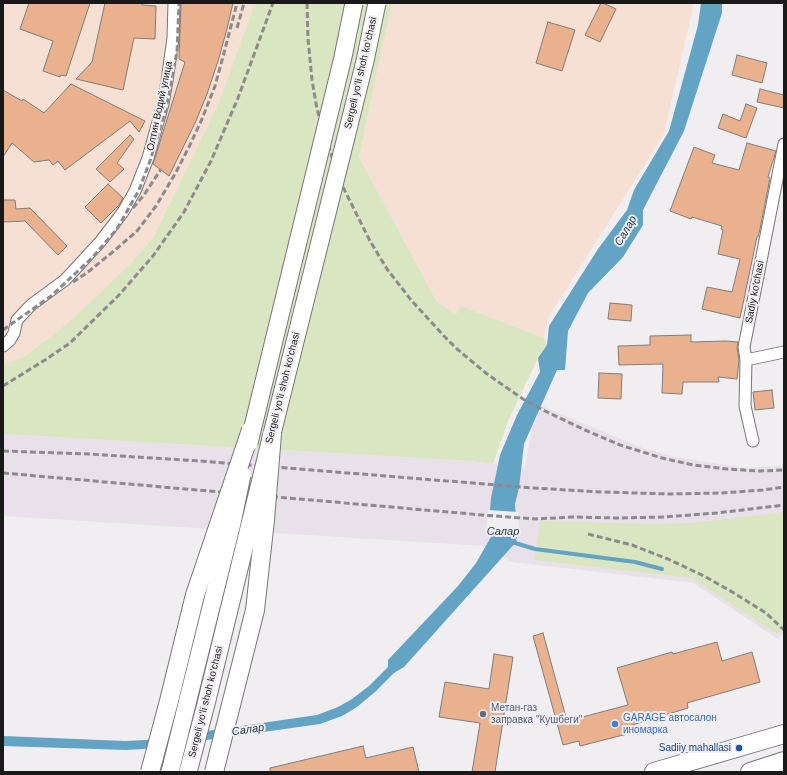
<!DOCTYPE html>
<meta charset="utf-8">
<style>
body{margin:0}
#map{position:relative;width:787px;height:775px;overflow:hidden;background:#f1eef1;font-family:Helvetica,sans-serif}
canvas{display:block}
.frame{position:absolute;inset:0;border:4px solid #1a191a;pointer-events:none}
</style>
<div id="map">
<canvas width="787" height="775"></canvas>
<div class="frame"></div>
</div>
<script>
const ctx = document.querySelector('canvas').getContext('2d');
ctx.lineJoin = 'round';
function fillPath(path, color) { ctx.fillStyle = color; ctx.fill(path, 'evenodd'); }
const shape = rows => new Path2D(rows.map(r => 'M' + r).join(''));
function trace(path, color, width, dash) { ctx.strokeStyle = color; ctx.lineWidth = width; ctx.lineCap = dash ? 'butt' : 'round'; ctx.setLineDash(dash || []); ctx.stroke(path); }
function label(font, color, halo, rows, align = 'center') {
  ctx.font = font + ' Helvetica,sans-serif'; ctx.lineWidth = 4; ctx.setLineDash([]); ctx.textBaseline = 'middle'; ctx.strokeStyle = halo; ctx.fillStyle = color; for (const [text, x, y, turn = 0] of rows) {
    ctx.save(); ctx.translate(x, y); ctx.rotate((+turn || 0) * Math.PI / 180); ctx.textAlign = isNaN(turn) ? turn : align; if (halo) ctx.strokeText(text, 0, 0); ctx.fillText(text, 0, 0); ctx.restore();
  }
}
fillPath(shape([
 [542,406,645,449,680,458,747,468,784,465,784,632,778,639,693,583,512,562,483,546,3,516,3,434,471,461,525,468,532,429]
]), '#e9e1e9');
fillPath(shape([
 [3,3,255,3,219,102,153,238,129,265,69,322,25,356,3,365],
 [392,3,694,3,664,134,548,318,544,338,461,306,456,315,437,302,359,157]
]), '#f6e0d3');
fillPath(shape([
 [255,3,392,3,359,157,437,302,456,314,461,306,544,338,547,345,538,358,509,419,493,464,471,461,3,434,3,365,25,356,69,322,129,265,153,238,219,102],
 [784,512,784,627,777,634,692,578,534,560,540,521,653,524,693,523]
]), '#dae6c1');
fillPath(shape([
 [701,3,722,3,722,13,684,131,643,210,643,225,623,257,588,293,568,331,565,370,557,370,524,444,519,488,515,504,517,536,516,542,404,667,394,673,375,692,357,707,342,716,320,724,143,749,126,750,3,746,3,736,125,741,145,740,317,715,338,707,352,699,369,686,388,667,388,660,458,586,476,563,491,537,488,535,491,498,500,455,517,415,540,372,538,358,547,345,549,326,598,249,627,210,634,190,669,131,698,25]
]), '#63a3c3');
fillPath(shape([
 [488,510,518,512,519,534,486,531]
]), '#f1eef1');
trace(shape([
 [512,542,535,549,635,562,662,569]
]), '#63a3c3', 4);
const building = shape([
 [29,3,90,3,66,76,61,75,60,77,43,71,53,41,20,29,29,3],
 [105,3,142,3,142,5,156,6,155,39,134,38,123,90,76,79,92,62,105,3],
 [181,3,233,3,227,29,218,61,207,94,196,121,169,176,153,164,185,62,179,59,181,3],
 [601,3,603,3,616,9,600,42,585,35,601,3],
 [548,22,575,30,562,71,536,63,548,22],
 [737,55,767,63,762,83,732,75,737,55],
 [71,84,145,121,139,132,130,121,65,170,58,161,53,165,49,160,34,162,12,143,3,157,3,90,22,101,23,99,44,113,71,84],
 [760,89,784,95,784,108,757,102,760,89],
 [746,104,757,108,746,138,718,128,723,114,740,121,746,104],
 [130,135,134,139,117,163,124,169,110,182,96,169,130,135],
 [747,143,776,151,768,177,770,178,760,229,758,237,757,237,740,318,702,309,707,287,732,292,740,259,718,254,723,230,721,229,722,226,692,217,691,219,670,211,694,147,715,155,712,163,739,170,747,143],
 [108,184,123,198,119,205,101,223,85,207,108,184],
 [3,200,15,200,16,209,30,208,67,246,58,255,25,221,3,222,3,200],
 [610,303,632,305,631,321,608,319,610,303],
 [691,335,691,342,726,341,738,342,737,348,739,360,737,379,718,377,719,382,683,382,682,394,662,393,663,364,619,365,618,346,650,345,650,336,691,335],
 [599,373,622,374,621,399,598,398,599,373],
 [772,390,774,408,755,410,753,392,772,390],
 [543,633,567,721,628,705,617,668,672,652,673,654,717,642,722,661,752,652,760,682,687,703,688,708,629,726,631,733,580,746,579,741,563,745,533,636,543,633],
 [494,654,513,657,495,772,472,772,480,723,439,717,445,682,489,689,494,654],
 [363,746,366,758,413,747,419,772,270,772,270,768,363,746]
]);
fillPath(building, '#e9b18e');
trace(building, '#807d7b', 1);
const minor = shape([
 [3,346,10,340,14,333,17,320,31,305,65,280,100,242,123,212,135,191,148,158,163,104,167,81,173,38,174,3],
 [746,360,784,352],
 [753,441,745,406,746,360,744,347,784,144]
]);
const trunk = shape([
 [654,772,784,734],
 [750,772,784,761]
]);
trace(minor, '#777577', 13);
trace(trunk, '#777577', 20);
trace(minor, '#fff', 11);
trace(trunk, '#fff', 18);
trace(shape([
 [307,3,308,39,312,80,317,109,333,160,341,183,370,241,387,269,411,300,444,336,457,349,487,374,523,399,545,411,585,430,620,445,662,458,693,465,727,469,759,471,784,470],
 [237,28,244,3],
 [133,208,144,195,161,169],
 [73,282,88,272,114,251,137,231,156,206,175,174,189,147,202,119,215,86,224,53,237,3],
 [3,330,51,296,92,258,117,229,139,190,150,161,166,109,177,52,179,3],
 [3,386,45,360,70,343,119,295,153,256,184,212,211,161,238,98,273,3],
 [3,451,89,454,200,461,534,488,601,492,670,494,721,493,763,490,784,487],
 [3,473,482,515,535,519,573,517,618,518,664,517,717,513,784,505],
 [588,534,632,545,668,559,704,576,734,593,766,613,784,630]
]), '#8d8a8d', 3, [6, 3]);
const primaryBridge = shape([
 [249,443,343,57,354,3],
 [170,772,232,523,242,475],
 [188,772,206,704,272,434,365,61,377,3]
]);
const trunkBridge = shape([
 [150,772,169,701,195,595,251,430],
 [214,772,255,610,265,520,272,434]
]);
trace(primaryBridge, '#777577', 19, []);
trace(trunkBridge, '#777577', 20, []);
trace(primaryBridge, '#fff', 17);
trace(trunkBridge, '#fff', 18);
for (const [x, y, r, color] of [
 [483,714,4,"#5c6f8a"],
 [615,724,4,"#3f7fe0"],
 [739,748,4,"#1a4fb4"]
]) { const dot = new Path2D(); dot.arc(x, y, r, 0, 2 * Math.PI); ctx.fillStyle = color; ctx.fill(dot); trace(dot, '#f1eef1', 1.5); }
label('10px', '#1a191a', '#f1eef1', [
 ["Sergeli yo‘li shoh ko‘chasi",361,73,-77],
 ["Олтин Водий улица",160,106,-78],
 ["Sadiy ko'chasi",755,292,-79],
 ["Sergeli yo‘li shoh ko‘chasi",283,388,-76],
 ["Sergeli yo‘li shoh ko‘chasi",206,702,-76]
]);
label('10px', '#4e5e75', '#f1eef1', [
 ["Метан-газ",491,708],
 ["заправка \"Кушбеги\"",491,720]
], 'left');
label('10px', '#366cbe', '#f1eef1', [
 ["GARAGE автосалон",623,718],
 ["иномарка",623,730]
], 'left');
label('10px', '#164399', '#f1eef1', [
 ["Sadiiy mahallasi",731,748]
], 'right');
label('italic 11px', '#173544', '#f1eef1', [
 ["Салар",626,231,-60],
 ["Салар",503,532],
 ["Салар",248,730,-8]
]);
</script>
